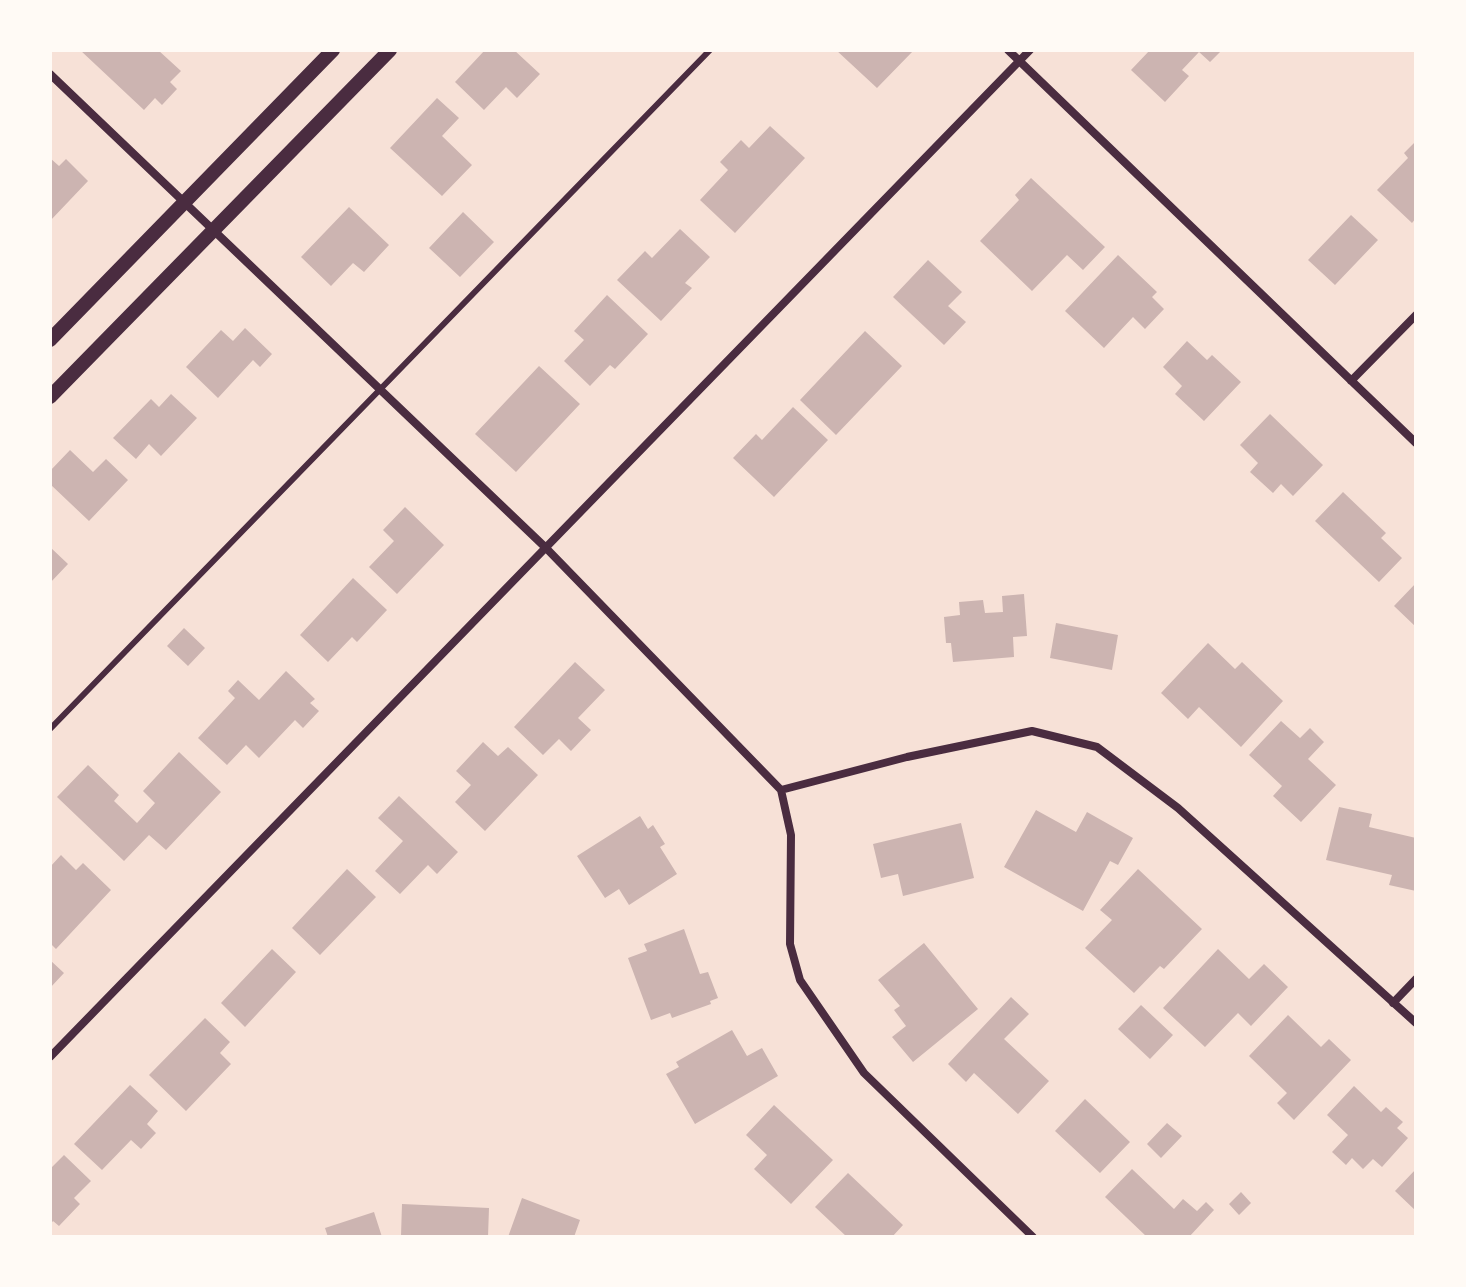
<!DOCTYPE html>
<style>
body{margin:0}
#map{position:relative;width:1466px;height:1287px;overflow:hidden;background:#f7e1d7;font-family:"IBM Plex Sans",sans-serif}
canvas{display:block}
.frame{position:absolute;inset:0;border:52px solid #fffaf5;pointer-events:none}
</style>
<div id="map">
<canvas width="1466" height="1287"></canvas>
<div class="frame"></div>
</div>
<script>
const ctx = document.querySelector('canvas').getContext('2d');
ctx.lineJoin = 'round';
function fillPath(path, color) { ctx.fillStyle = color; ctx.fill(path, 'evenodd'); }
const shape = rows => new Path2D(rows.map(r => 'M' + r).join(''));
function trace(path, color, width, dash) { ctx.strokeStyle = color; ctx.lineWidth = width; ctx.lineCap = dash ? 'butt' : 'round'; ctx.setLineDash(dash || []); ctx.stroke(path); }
fillPath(shape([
 [80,50,158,50,181,71,170,82,177,89,162,105,155,98,144,110],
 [485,50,514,50,540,74,517,98,506,87,484,110,455,82],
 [836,50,914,50,877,88],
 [1150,50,1222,50,1210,62,1199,52,1182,70,1189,76,1165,102,1131,70],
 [437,98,459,118,442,136,472,165,442,196,390,148],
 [770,126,805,158,735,233,700,200,728,170,720,162,741,140,749,148],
 [1416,141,1416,218,1412,223,1377,190,1408,158,1404,153],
 [50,158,59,166,66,159,88,181,50,221],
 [1031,178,1105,247,1083,270,1067,255,1032,291,980,241,1019,200,1015,195],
 [349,207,389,245,364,272,353,263,331,286,301,257],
 [463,212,494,242,460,277,429,248],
 [1351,215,1378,240,1335,285,1308,260],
 [680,229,710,257,685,283,692,288,661,321,617,280,645,251,652,258],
 [1118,255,1157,292,1152,297,1164,309,1145,329,1133,317,1104,348,1065,311],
 [928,260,962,292,948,306,966,322,944,345,893,297],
 [607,295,648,334,615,369,610,365,590,386,564,361,584,340,574,331],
 [245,328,272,354,260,367,253,360,218,398,186,367,221,330,233,341],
 [865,331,902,366,836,435,800,400],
 [1187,341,1207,360,1212,355,1241,382,1204,421,1175,394,1182,386,1163,367],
 [539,366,580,404,516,472,475,434],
 [171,394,197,418,161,456,149,444,136,459,113,438,151,399,159,407],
 [793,407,828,440,774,497,733,458,756,434,762,440],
 [1270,414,1323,465,1293,496,1281,484,1273,493,1250,472,1258,463,1240,445],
 [70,450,93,472,106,459,128,480,89,521,50,484,50,471],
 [1343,492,1386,533,1381,538,1402,558,1379,582,1315,521],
 [405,507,444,545,397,594,369,567,394,541,383,530],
 [50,547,68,564,50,583],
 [353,578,387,610,357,642,352,637,328,662,300,635],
 [1416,583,1416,627,1394,606],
 [1024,594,1027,636,1013,637,1014,657,953,662,951,643,946,643,944,617,960,615,959,602,983,600,985,613,1003,612,1002,596],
 [1056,623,1118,635,1112,670,1050,658],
 [184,628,205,648,188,666,167,646],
 [1208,643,1235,669,1242,662,1283,701,1241,747,1199,707,1188,719,1161,693],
 [575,662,605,690,578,718,591,730,571,751,559,739,543,755,514,727],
 [286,671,315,699,310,703,319,711,303,728,295,720,259,758,246,745,227,765,198,738,235,698,228,691,238,680,259,700],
 [1281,721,1300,738,1310,728,1324,742,1308,759,1336,785,1301,822,1273,796,1282,786,1249,755],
 [483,742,498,756,508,747,538,775,485,831,455,802,471,785,456,771],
 [179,752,221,792,166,850,149,835,124,861,57,797,88,765,119,795,114,801,137,823,155,803,143,791],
 [399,796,458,852,437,874,428,865,400,894,375,871,403,841,378,818],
 [1339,807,1372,814,1369,827,1416,838,1416,891,1389,885,1392,875,1326,860],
 [1036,810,1076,832,1087,812,1133,838,1118,865,1110,861,1083,911,1004,867],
 [640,816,648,829,653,825,665,844,660,847,677,874,629,905,619,889,605,898,577,856],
 [961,823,974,878,903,896,898,874,881,878,873,844],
 [61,855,76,870,83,863,111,890,56,949,50,943,50,867],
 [347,869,376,897,320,955,292,928],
 [1138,869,1202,929,1164,969,1160,966,1134,993,1085,948,1112,920,1100,910],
 [684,929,700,974,708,972,718,998,710,1001,711,1004,672,1018,670,1013,651,1020,628,958,647,951,644,944],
 [924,943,978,1009,913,1062,892,1037,906,1026,894,1010,900,1006,878,980],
 [272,949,296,972,245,1027,221,1003],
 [1218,949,1249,979,1264,964,1288,987,1251,1026,1238,1013,1205,1047,1163,1008],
 [50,960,64,973,50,988],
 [1011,997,1029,1014,1004,1039,1049,1081,1018,1114,974,1073,966,1082,948,1064],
 [1141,1005,1173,1035,1150,1059,1118,1029],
 [1288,1015,1321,1047,1329,1039,1351,1060,1294,1120,1277,1103,1287,1093,1249,1056],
 [205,1018,230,1042,220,1053,231,1064,186,1111,149,1075],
 [732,1030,747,1056,762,1048,778,1076,695,1124,666,1074,679,1067,676,1062],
 [130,1085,158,1111,147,1124,156,1133,141,1149,131,1140,102,1170,74,1144],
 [1354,1086,1381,1112,1386,1107,1403,1122,1397,1128,1408,1138,1382,1167,1373,1159,1363,1169,1352,1158,1346,1165,1332,1152,1348,1135,1327,1115],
 [1085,1099,1130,1142,1100,1173,1055,1131],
 [774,1105,833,1160,791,1204,754,1169,767,1155,746,1135],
 [1167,1123,1182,1136,1161,1158,1147,1144],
 [64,1155,91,1181,74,1198,80,1204,59,1226,53,1221,50,1225,50,1169],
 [1132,1169,1174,1209,1183,1199,1197,1211,1206,1202,1214,1210,1189,1237,1147,1237,1105,1197],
 [1416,1169,1416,1211,1395,1191],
 [848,1173,903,1225,892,1237,847,1237,815,1207],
 [1241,1192,1251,1203,1239,1215,1229,1204],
 [522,1198,580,1220,574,1237,508,1237],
 [402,1204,489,1208,488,1237,401,1236],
 [374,1212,382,1237,328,1237,325,1228]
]), '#ccb4b1');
trace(shape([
 [50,729,710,50]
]), '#4a2c40', 6);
trace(shape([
 [1008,50,1416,443],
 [50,74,546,548,781,790,791,835,790,944,800,980,864,1073,1033,1237],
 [1351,381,1416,315],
 [781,790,907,757,1032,731,1097,747,1178,808,1416,1023],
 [1393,1003,1416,979],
 [50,1057,1030,50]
]), '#4a2c40', 8);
trace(shape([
 [50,340,333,50],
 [50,397,390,50]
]), '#4a2c40', 14);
</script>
